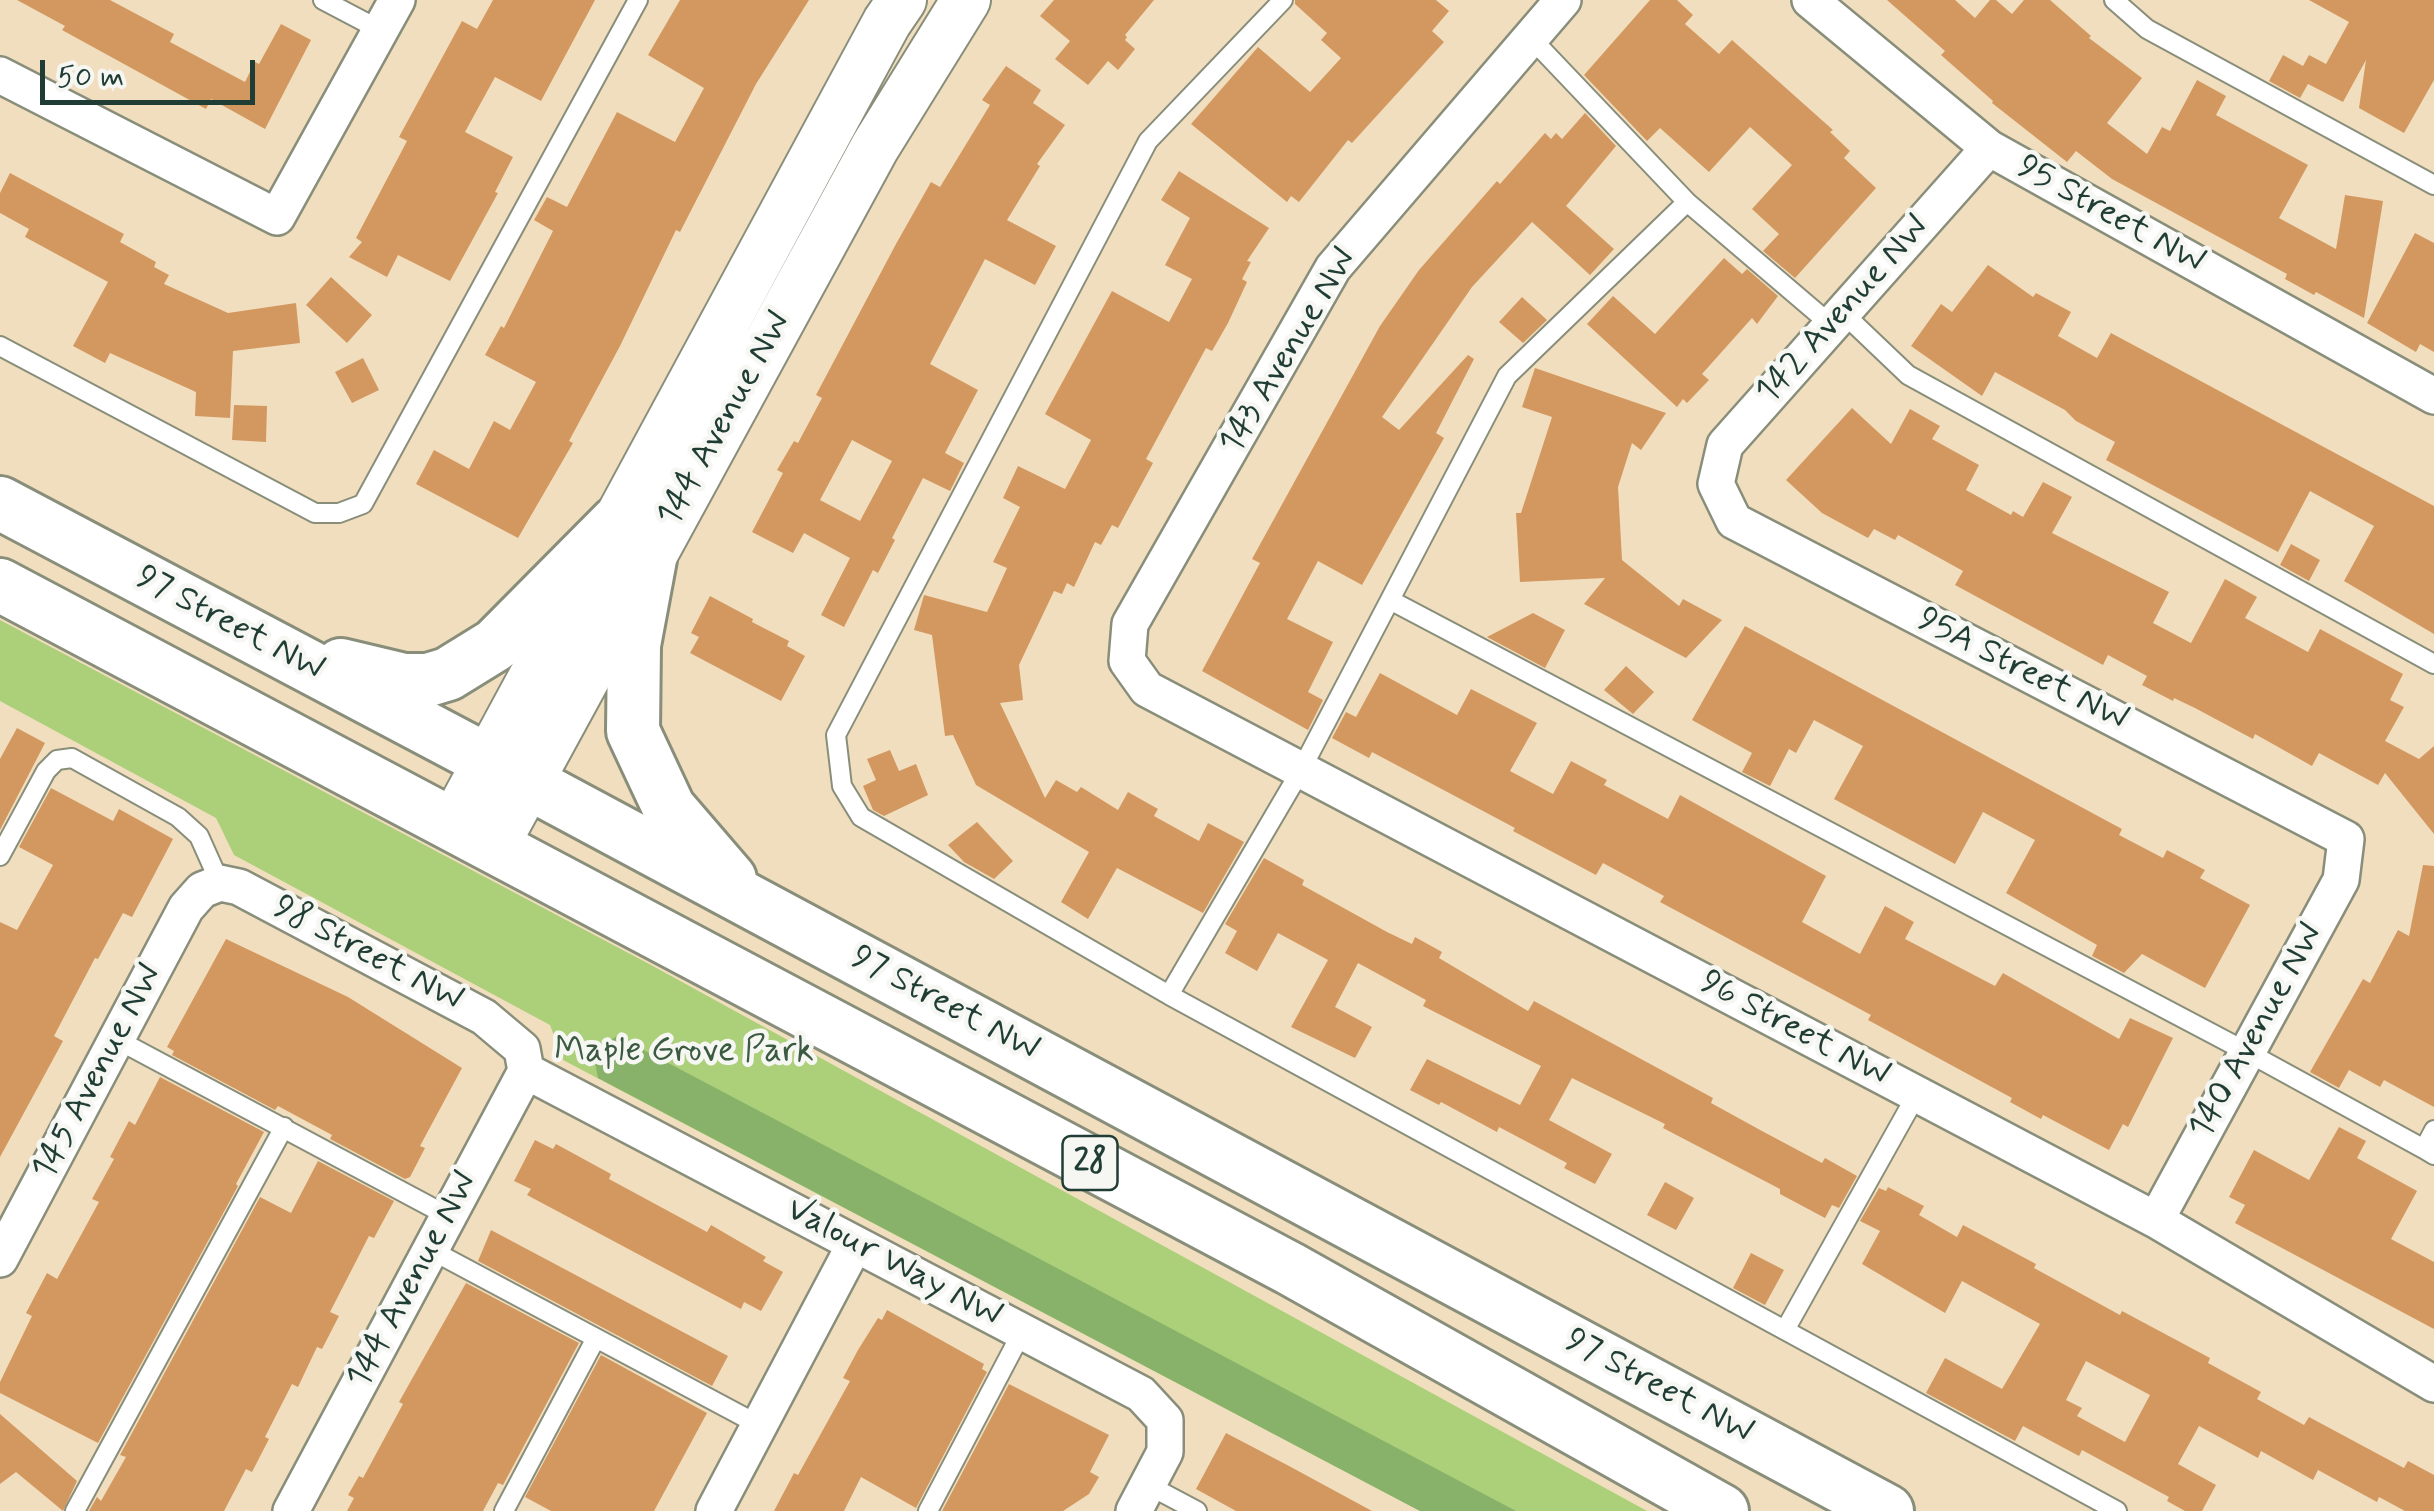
<!DOCTYPE html>
<style>
body{margin:0}
#map{position:relative;width:2434px;height:1511px;overflow:hidden;background:#f1debf;font-family:Mynerve,sans-serif}
canvas{display:block}
.scale{position:absolute;left:40px;top:60px;width:215px;height:45px;box-sizing:border-box;border:5px solid #1f3d34;border-top:0;padding-left:12px;font-size:30px;line-height:35px;white-space:nowrap;color:#1f3d34;-webkit-text-stroke:8px #f6f6f2;paint-order:stroke}
</style>
<div id="map">
<canvas width="2434" height="1511"></canvas>
<div class="scale">50 m</div>
</div>
<script>
const ctx = document.querySelector('canvas').getContext('2d');
ctx.lineJoin = 'round';
function fillPath(path, color) { ctx.fillStyle = color; ctx.fill(path, 'evenodd'); }
const shape = rows => new Path2D(rows.map(r => 'M' + r).join(''));
function trace(path, color, width, dash) { ctx.strokeStyle = color; ctx.lineWidth = width; ctx.lineCap = dash ? 'butt' : 'round'; ctx.setLineDash(dash || []); ctx.stroke(path); }
function label(font, color, halo, rows, align = 'center') {
  ctx.font = font + ' Mynerve,sans-serif'; ctx.lineWidth = 9; ctx.setLineDash([]); ctx.textBaseline = 'middle'; ctx.strokeStyle = halo; ctx.fillStyle = color; for (const [text, x, y, turn = 0] of rows) {
    ctx.save(); ctx.translate(x, y); ctx.rotate((+turn || 0) * Math.PI / 180); ctx.textAlign = isNaN(turn) ? turn : align; if (halo) ctx.strokeText(text, 0, 0); ctx.fillText(text, 0, 0); ctx.restore();
  }
}
fillPath(shape([
 [0,620,651,965,1647,1511,1420,1511,563,1060,550,1025,234,855,216,818,0,701]
]), '#abd079');
fillPath(shape([
 [617,1036,1002,1239,1516,1511,1420,1511,598,1078,595,1063,600,1047]
]), '#88b269');
fillPath(shape([
 [17,0,110,0,174,34,170,42,245,82,255,62,259,64,281,24,311,40,265,129,211,99,206,109,62,30,65,26],
 [493,0,595,0,541,101,495,77,465,132,513,157,495,192,498,193,450,281,398,255,387,277,349,257,362,242,356,238,407,141,399,137,462,21,477,29],
 [680,0,809,0,756,84,680,232,676,230,620,346,569,441,573,443,518,538,416,484,434,450,469,469,494,421,510,430,536,382,485,355,501,326,504,328,553,231,534,220,547,197,567,207,617,112,675,142,704,88,648,55],
 [1054,0,1154,0,1125,35,1127,37,1125,40,1135,49,1118,70,1108,61,1088,85,1055,59,1070,41,1040,16],
 [1295,0,1436,0,1449,11,1432,31,1444,42,1352,143,1348,140,1299,202,1291,196,1287,202,1191,124,1258,47,1310,92,1341,58,1321,40,1327,33,1295,4],
 [1650,0,1677,0,1693,15,1685,24,1719,54,1732,40,1833,130,1830,132,1850,151,1844,158,1876,188,1795,278,1763,251,1779,234,1752,209,1792,165,1750,127,1709,172,1660,128,1647,141,1584,75],
 [1887,0,1955,0,1975,18,1990,0,1996,0,2012,14,2024,0,2050,0,2091,36,2089,38,2142,78,2107,123,2147,154,2162,127,2170,131,2197,80,2226,96,2216,115,2308,165,2279,218,2336,249,2345,195,2383,201,2364,318,2316,292,2314,295,2285,279,2287,274,2112,179,2076,151,2067,162,1992,103,1993,101,1941,55,1945,51],
 [2309,0,2434,0,2434,80,2404,133,2359,108,2366,60,2343,102,2308,84,2300,98,2269,81,2283,55,2303,66,2309,55,2326,64,2349,22],
 [1006,66,1041,90,1033,103,1065,125,1037,164,1040,166,1007,220,1056,246,1035,285,985,259,930,364,978,390,945,453,964,463,950,491,923,478,892,538,895,540,878,573,873,570,844,627,821,615,850,558,804,533,793,553,752,532,783,473,777,470,794,441,798,443,822,398,816,395,896,244,931,182,940,187,990,105,982,100],
 [852,440,892,461,860,521,820,500],
 [1585,113,1616,146,1566,206,1614,249,1590,275,1532,222,1472,287,1382,417,1399,430,1468,355,1474,359,1436,433,1444,438,1362,585,1318,561,1287,619,1333,642,1308,692,1323,700,1308,730,1202,671,1260,563,1252,559,1380,326,1419,270,1497,181,1500,184,1545,133,1551,139,1556,133,1562,139],
 [1179,171,1269,228,1247,261,1251,262,1242,279,1247,282,1228,323,1212,351,1206,348,1146,459,1153,463,1118,528,1112,525,1101,545,1095,542,1074,587,1067,583,1062,594,1054,591,1019,665,1023,700,1000,703,1045,798,1056,780,1077,792,1081,787,1118,810,1128,792,1158,809,1154,816,1199,841,1208,823,1244,842,1203,913,1117,868,1088,919,1061,902,1089,852,976,785,953,735,945,736,932,635,914,630,924,595,987,612,1007,568,993,562,1020,507,1003,498,1018,466,1065,489,1091,440,1045,414,1112,291,1169,322,1192,279,1165,265,1190,218,1161,200],
 [10,173,124,234,120,242,156,262,154,267,169,275,164,284,228,313,296,303,300,343,233,351,230,418,195,416,196,392,110,353,105,363,73,346,108,282,25,237,29,229,0,213,0,193],
 [2415,233,2434,243,2434,352,2420,344,2416,352,2367,323],
 [1724,258,1742,274,1747,269,1778,296,1757,324,1752,318,1702,374,1709,380,1687,403,1683,399,1677,407,1587,324,1613,296,1655,334],
 [1988,265,2033,297,2036,293,2071,312,2058,336,2097,358,2111,333,2434,506,2434,634,2344,581,2374,526,2310,491,2278,552,2106,460,2115,442,2076,421,2065,410,1995,372,1982,396,1911,346,1941,304,1952,312],
 [331,277,372,315,347,343,306,305],
 [1522,297,1547,320,1523,343,1499,322],
 [363,358,379,390,352,403,335,372],
 [1535,368,1666,413,1641,450,1632,443,1618,487,1622,560,1679,606,1683,599,1722,620,1686,658,1584,604,1605,578,1520,582,1516,513,1521,513,1552,417,1522,407],
 [234,405,267,406,266,442,232,440],
 [1852,408,1891,444,1910,409,1940,426,1932,439,1979,465,1966,490,2011,515,2013,511,2023,517,2043,482,2072,497,2052,533,2169,592,2153,623,2191,643,2225,579,2257,597,2245,618,2308,652,2320,629,2403,674,2390,700,2404,707,2385,741,2419,759,2434,746,2434,834,2385,773,2378,785,2319,753,2312,766,2255,734,2253,739,2195,708,2174,698,2173,701,2142,685,2147,676,2108,655,2103,665,1955,585,1963,571,1898,535,1895,540,1874,529,1868,538,1822,513,1786,480],
 [2291,544,2320,560,2309,581,2280,565],
 [710,596,753,619,752,622,789,641,787,646,805,656,781,701,690,653,699,637,691,633],
 [1533,613,1565,630,1545,668,1487,637],
 [1745,626,2122,829,2119,835,2163,858,2167,850,2205,870,2200,878,2250,905,2205,988,2142,954,2124,973,2092,956,2097,945,2006,893,2035,840,1983,812,1955,864,1834,799,1863,746,1814,720,1796,753,1789,749,1770,786,1742,772,1752,753,1692,720],
 [1626,666,1654,692,1633,714,1604,690],
 [1380,673,1457,715,1471,689,1537,723,1510,771,1553,794,1571,761,1607,780,1604,785,1668,819,1680,795,1826,876,1802,922,1860,954,1885,906,1914,922,1905,939,1995,986,2003,973,2119,1039,2130,1018,2173,1038,2128,1127,2123,1124,2109,1150,2043,1115,2041,1119,2010,1102,2012,1098,1868,1020,1871,1015,1660,902,1664,896,1603,863,1596,875,1513,831,1515,828,1372,752,1369,758,1332,738,1346,712,1356,717],
 [17,728,45,743,0,830,0,759],
 [890,750,899,771,916,764,928,795,884,816,873,810,863,786,876,780,867,759],
 [51,788,113,821,119,809,173,839,132,917,123,913,98,959,95,958,54,1036,63,1041,0,1157,0,922,17,930,53,865,19,847],
 [977,822,1013,861,994,879,964,862,948,845],
 [1264,858,1304,880,1302,885,1387,932,1412,944,1415,937,1442,952,1439,958,1528,1011,1534,1001,1713,1098,1711,1103,1762,1131,1822,1163,1825,1158,1857,1176,1839,1208,1832,1205,1825,1218,1780,1194,1780,1189,1663,1128,1665,1124,1572,1078,1549,1120,1612,1154,1595,1184,1564,1168,1567,1163,1499,1127,1497,1132,1441,1102,1439,1105,1410,1090,1427,1059,1520,1105,1541,1066,1423,1006,1426,1000,1358,963,1335,1007,1372,1027,1355,1058,1291,1027,1328,960,1278,933,1257,971,1225,953,1237,931,1225,924],
 [2423,865,2434,866,2434,1107,2384,1080,2380,1087,2349,1070,2339,1088,2310,1072,2363,979,2370,983,2398,930,2409,936],
 [226,939,348,997,462,1068,420,1146,425,1148,410,1177,405,1179,330,1139,332,1135,278,1106,275,1110,172,1055,174,1051,167,1047],
 [160,1077,264,1132,236,1184,238,1186,98,1443,0,1393,0,1382,32,1316,26,1313,47,1273,57,1279,99,1202,92,1199,114,1159,110,1157,129,1121,135,1125],
 [2339,1127,2366,1141,2357,1158,2417,1191,2391,1239,2434,1262,2434,1329,2235,1223,2245,1205,2229,1197,2254,1150,2309,1180],
 [535,1140,553,1149,556,1144,611,1174,609,1179,707,1232,711,1225,766,1257,763,1261,783,1272,761,1311,744,1302,741,1309,527,1195,531,1189,514,1181],
 [318,1161,394,1201,374,1238,369,1236,330,1312,339,1316,322,1349,317,1347,298,1387,292,1384,265,1437,269,1439,252,1472,246,1469,224,1511,89,1511,97,1497,101,1501,126,1457,120,1455,260,1197,291,1213],
 [1665,1182,1694,1198,1676,1230,1647,1215],
 [1888,1187,1924,1206,1919,1215,1957,1237,1963,1225,2036,1264,2034,1268,2120,1315,2122,1311,2210,1358,2208,1363,2261,1392,2257,1399,2304,1425,2309,1417,2404,1468,2408,1461,2434,1475,2434,1511,2405,1511,2379,1497,2377,1502,2318,1470,2313,1480,2261,1451,2258,1458,2199,1426,2178,1464,2216,1485,2202,1511,2185,1511,2167,1501,2169,1497,2082,1450,2079,1456,2023,1426,2015,1441,1926,1393,1945,1358,2002,1389,2040,1324,1962,1281,1945,1313,1862,1264,1880,1231,1860,1221,1879,1188,1886,1191],
 [2086,1361,2150,1395,2125,1442,2077,1416,2082,1408,2066,1400],
 [491,1230,728,1356,712,1386,478,1261],
 [1751,1253,1784,1270,1765,1305,1733,1288],
 [466,1283,579,1343,503,1485,498,1483,483,1511,347,1511,354,1498,348,1495,359,1476,363,1478,403,1404,399,1402],
 [887,1310,984,1364,982,1369,987,1372,916,1508,861,1477,844,1511,774,1511,794,1473,798,1475,850,1381,843,1378,858,1350,878,1318,882,1320],
 [601,1355,707,1413,654,1511,551,1511,525,1497],
 [1009,1384,1109,1435,1090,1472,1099,1477,1089,1494,1063,1511,942,1511],
 [0,1414,77,1481,63,1511,16,1472,0,1484],
 [1226,1433,1289,1466,1372,1511,1236,1511,1196,1489]
]), '#d3985f');
const lane = shape([
 [323,0,380,30],
 [1283,0,1148,141,836,735,842,786,861,817,1169,995,2117,1511],
 [2114,0,2147,29,2434,185],
 [1531,38,1687,202,1830,324],
 [1843,313,1908,375,2434,664],
 [0,346,315,513,339,513,363,504,638,0],
 [1390,600,2247,1052,2424,1149],
 [0,856,46,771,57,760,72,758,178,817,199,836,220,883],
 [1169,995,1301,770,1507,376,1687,202],
 [116,1039,448,1216],
 [2434,1155,2424,1149,2434,1130],
 [431,1250,759,1425],
 [1785,1330,1917,1094],
 [1148,1485,1197,1511],
 [75,1511,284,1127],
 [504,1511,596,1338],
 [928,1511,1022,1332]
]);
const street = shape([
 [1563,0,1333,268,1130,624,1127,661,1147,689,2156,1220,2434,1384],
 [1810,0,1989,148,2434,396],
 [0,75,277,217,397,0],
 [1989,148,1725,445,1716,484,1734,521,2346,839,2341,880,2156,1220],
 [526,1071,1141,1394,1165,1420,1165,1452,1134,1511],
 [0,1259,186,908,202,890,220,883,239,887,484,1017,522,1049,526,1071,291,1511],
 [714,1511,855,1244]
]);
const secondary = shape([
 [453,825,887,22,902,0],
 [494,846,875,147,966,0]
]);
const primary = shape([
 [0,503,488,761,1887,1511],
 [650,559,634,645,633,731,669,808,730,879],
 [0,585,1289,1268,1722,1511],
 [341,665,404,680,428,680,448,674,495,645,617,522]
]);
trace(lane, '#888e7a', 22);
trace(street, '#888e7a', 40);
trace(secondary, '#888e7a', 52);
trace(primary, '#888e7a', 58);
trace(lane, '#fff', 18);
trace(street, '#fff', 35);
trace(secondary, '#fff', 48);
trace(primary, '#fff', 52);
for (const [x, y, w] of [
 [1090,1163,55]
]) { const box = new Path2D(); box.roundRect(x - w / 2, y - 27, w, 54, 8); ctx.fillStyle = '#f6f6f2'; ctx.fill(box); trace(box, '#1f3d34', 2.5); }
label('bold 32px', '#1f3d34', null, [
 ["28",1090,1163]
]);
label('35px', '#1f3d34', '#f6f6f2', [
 ["95 Street NW",2110,216,29],
 ["142 Avenue NW",1844,311,-48],
 ["143 Avenue NW",1290,352,-59],
 ["144 Avenue NW",726,420,-61],
 ["97 Street NW",229,625,28],
 ["95A Street NW",2022,671,27],
 ["98 Street NW",367,955,28],
 ["97 Street NW",944,1005,28],
 ["96 Street NW",1794,1030,28],
 ["140 Avenue NW",2258,1032,-61],
 ["145 Avenue NW",99,1073,-62],
 ["Valour Way NW",893,1264,28],
 ["144 Avenue NW",414,1281,-62],
 ["97 Street NW",1658,1388,28]
]);
label('35px', '#3b5a42', '#f6f6f2', [
 ["Maple Grove Park",684,1053]
]);
</script>
